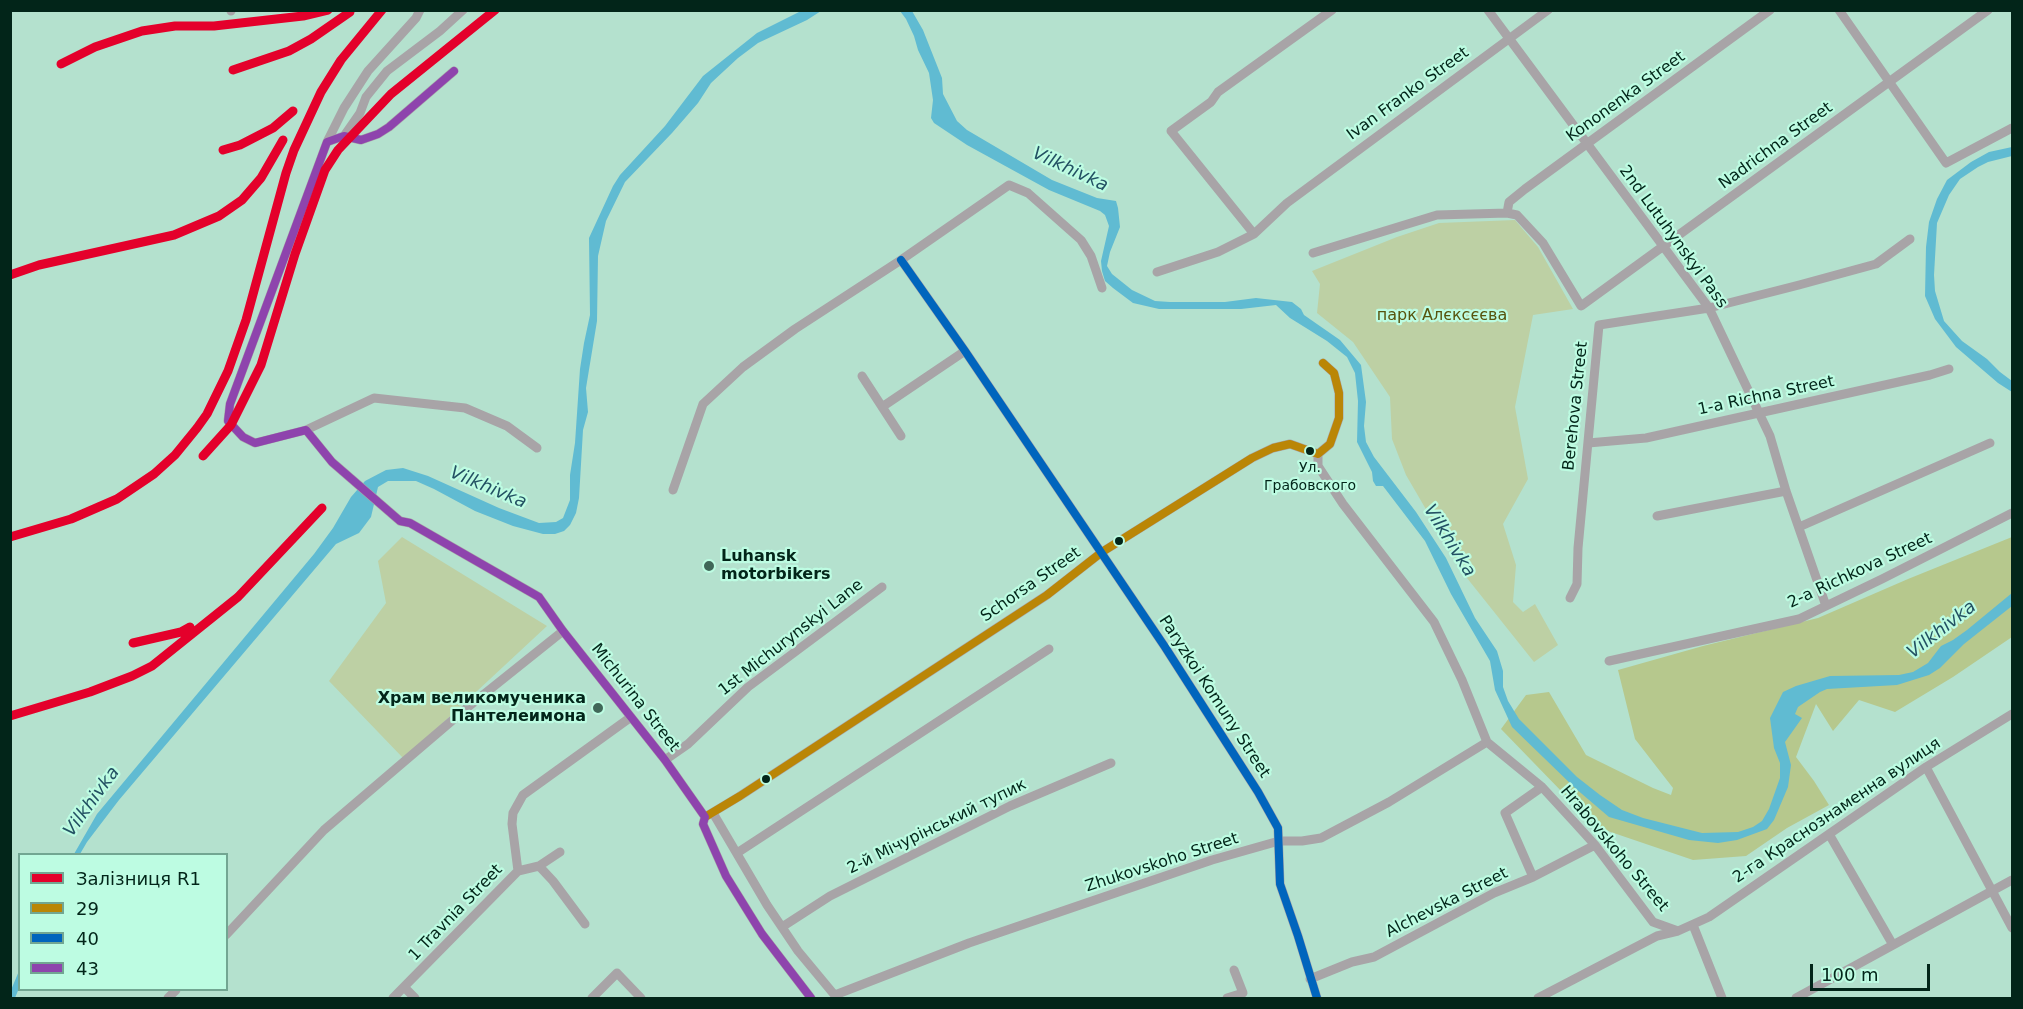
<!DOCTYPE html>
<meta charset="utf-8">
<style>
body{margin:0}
#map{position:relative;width:2023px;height:1009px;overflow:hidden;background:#b4e1ce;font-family:"DejaVu Sans",sans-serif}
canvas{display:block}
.frame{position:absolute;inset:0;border:12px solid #022519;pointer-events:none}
.legend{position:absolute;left:18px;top:853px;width:210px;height:138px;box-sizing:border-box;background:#bdfce2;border:2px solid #72a692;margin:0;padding:8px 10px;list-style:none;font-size:18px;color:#022519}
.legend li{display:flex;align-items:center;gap:12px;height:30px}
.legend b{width:30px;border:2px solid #72a692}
.scale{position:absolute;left:1810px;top:964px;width:120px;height:27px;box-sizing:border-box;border:3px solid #022519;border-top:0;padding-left:8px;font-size:18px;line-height:21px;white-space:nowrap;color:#022519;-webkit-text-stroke:4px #bdfce2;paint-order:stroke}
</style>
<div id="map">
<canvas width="2023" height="1009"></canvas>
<div class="frame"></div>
<ul class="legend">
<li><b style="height:8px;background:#e4002b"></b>Залізниця R1</li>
<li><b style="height:8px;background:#ba8606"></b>29</li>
<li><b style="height:8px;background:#0065bd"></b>40</li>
<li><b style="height:8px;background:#8e44ad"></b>43</li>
</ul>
<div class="scale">100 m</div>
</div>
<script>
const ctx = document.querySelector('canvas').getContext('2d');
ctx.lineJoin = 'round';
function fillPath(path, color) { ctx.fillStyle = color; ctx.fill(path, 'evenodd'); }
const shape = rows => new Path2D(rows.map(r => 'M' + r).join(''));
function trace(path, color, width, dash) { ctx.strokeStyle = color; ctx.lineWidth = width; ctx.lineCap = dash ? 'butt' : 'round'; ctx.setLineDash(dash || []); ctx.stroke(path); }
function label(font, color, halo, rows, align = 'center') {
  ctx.font = font + ' "DejaVu Sans",sans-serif'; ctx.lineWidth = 4.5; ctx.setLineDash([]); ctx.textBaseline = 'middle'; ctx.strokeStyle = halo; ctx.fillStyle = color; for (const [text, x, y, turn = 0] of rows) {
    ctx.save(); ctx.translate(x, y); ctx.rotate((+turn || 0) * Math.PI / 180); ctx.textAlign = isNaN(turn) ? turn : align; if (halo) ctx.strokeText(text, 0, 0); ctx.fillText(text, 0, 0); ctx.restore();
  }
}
fillPath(shape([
 [1515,220,1538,247,1573,309,1533,315,1515,407,1528,479,1503,524,1516,565,1513,602,1523,612,1535,604,1558,645,1534,662,1463,573,1406,475,1392,439,1390,397,1353,342,1317,313,1320,284,1312,271,1397,237,1439,223],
 [402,537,547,626,404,759,329,681,386,603,378,561]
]), '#bdd0a4');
fillPath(shape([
 [2012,537,2012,637,1953,677,1895,712,1859,700,1833,731,1816,704,1796,757,1814,781,1829,805,1787,828,1746,856,1693,860,1596,827,1501,729,1526,695,1549,692,1586,755,1653,788,1671,795,1673,788,1635,739,1618,670,1703,646,1818,618,1908,579]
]), '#b6c88d');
fillPath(shape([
 [801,11,821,11,807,20,758,43,738,58,711,83,698,103,672,133,625,182,606,221,598,256,597,321,586,388,588,412,583,430,579,498,576,513,570,525,564,531,555,534,543,534,513,526,475,511,434,489,416,481,388,481,378,487,371,517,359,533,336,544,119,800,87,842,80,854,74,854,97,814,314,554,333,528,351,497,365,481,386,470,403,468,428,476,499,508,539,523,556,522,563,518,570,500,570,475,575,443,580,369,584,343,590,315,589,238,613,186,620,175,665,126,703,76,757,33],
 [900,11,912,11,923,30,942,78,943,94,957,121,967,130,1052,180,1097,198,1116,201,1118,208,1120,227,1110,252,1107,266,1112,274,1132,290,1155,301,1170,302,1225,302,1256,298,1292,302,1301,309,1304,315,1340,340,1361,365,1366,402,1364,426,1366,442,1374,457,1416,512,1446,558,1475,618,1497,651,1503,671,1503,687,1508,701,1519,719,1577,777,1600,795,1622,810,1643,818,1702,833,1738,832,1753,827,1762,821,1769,809,1780,778,1780,763,1774,748,1770,718,1783,692,1796,686,1830,676,1899,675,1913,672,1928,663,1941,646,1953,640,1967,630,2012,593,2012,606,1964,644,1940,668,1929,675,1897,685,1827,689,1820,692,1798,707,1795,714,1802,718,1785,742,1791,765,1788,787,1774,820,1767,829,1737,840,1718,843,1689,840,1609,817,1575,788,1512,727,1495,690,1490,661,1451,594,1425,541,1383,486,1376,486,1373,481,1372,472,1357,442,1358,401,1355,373,1347,357,1327,341,1290,318,1276,305,1241,309,1159,309,1133,303,1113,288,1105,281,1102,271,1101,261,1109,226,1105,215,1100,211,1049,190,967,145,934,123,931,118,933,100,929,73,918,50,914,36,906,19],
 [2012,147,2012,156,1988,162,1978,167,1960,179,1949,195,1937,223,1934,275,1935,291,1944,321,1962,341,1987,359,2000,372,2012,381,2012,392,1998,383,1956,347,1935,319,1925,296,1926,247,1929,222,1937,199,1947,180,1971,162,1989,152],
 [19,971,19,988,15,998,11,998,11,990]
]), '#60bbd2');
trace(shape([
 [231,10,231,11],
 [1332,10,1218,92,1211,102,1171,131,1254,234,1287,203,1548,10],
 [1488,10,1709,308,1770,436,1786,491,1826,606],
 [1839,10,1946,163,2012,128],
 [454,71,389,127,378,134,361,140,344,136,327,142,230,404,228,421,243,437,255,443,306,430,332,462,400,521,410,523,539,597,563,631,665,760,705,817,703,824,726,876,762,934,811,998],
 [344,136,360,113,366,97,387,71,440,31,463,10],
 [327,142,344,108,368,71,416,18,420,10],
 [1507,213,1509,202,1525,189,1770,10],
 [1313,253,1437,215,1507,213,1517,215,1543,243,1581,306,1988,10],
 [901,260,965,351,1165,647,1258,792,1278,828,1280,884,1298,936,1317,998],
 [1157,272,1218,252,1254,234],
 [862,376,901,436],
 [882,407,965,351],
 [306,430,374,398,465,408,507,426,537,448],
 [1588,443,1646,438,1930,375,1949,369],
 [1318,454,1318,466,1343,504,1434,622,1462,680,1487,742,1542,787,1576,824,1595,845,1653,922,1678,931],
 [673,490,703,404,743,367,795,329,901,260,1009,185,1028,193,1081,240,1091,256,1102,288],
 [1657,516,1786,491],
 [1799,527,1990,443],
 [1570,598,1577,584,1578,548,1599,325,1709,308,1799,285,1876,264,1910,239],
 [1609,661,1799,619,1882,579,2012,513],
 [665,760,688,744,748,687,882,587],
 [1926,767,2012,928],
 [713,813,767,905,798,951,837,998],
 [705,817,740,796,1047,595,1102,552,1252,458,1273,448,1290,444,1318,454,1330,444,1339,418,1339,393,1334,373,1323,363],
 [1829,834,1893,945],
 [737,853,1049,649],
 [539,866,553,881,585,924],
 [518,871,539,866,560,852],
 [1533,877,1505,813,1542,787],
 [1693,925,1722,998],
 [782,927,830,896,1010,806,1111,763],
 [226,935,324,830,468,707,563,631],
 [1310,979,1352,962,1374,957,1494,893,1533,877,1595,845],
 [404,987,415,998],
 [835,995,969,943,1212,860,1279,841,1302,841,1321,838,1389,802,1487,742],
 [168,998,176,990],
 [393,998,518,871,512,824,513,813,523,795,631,717],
 [592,998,617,973,641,998],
 [1227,998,1243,993,1234,970],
 [1538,998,1657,936,1678,931,1709,917,1926,767,2012,714],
 [1796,998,2012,880]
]), '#a8a4a7', 9);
trace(shape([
 [705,817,740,796,1047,595,1102,552,1252,458,1273,448,1290,444,1318,454,1330,444,1339,418,1339,393,1334,373,1323,363]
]), '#ba8606', 8);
trace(shape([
 [901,260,965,351,1165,647,1258,792,1278,828,1280,884,1298,936,1317,998]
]), '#0065bd', 8);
trace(shape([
 [454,71,389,127,378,134,361,140,344,136,327,142,230,404,228,421,243,437,255,443,306,430,332,462,400,521,410,523,539,597,563,631,665,760,705,817,703,824,726,876,762,934,811,998]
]), '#8e44ad', 8);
trace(shape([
 [61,64,95,47,142,31,175,26,214,26,303,16,328,10],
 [233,70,289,51,311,39,350,12],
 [223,150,240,145,273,128,293,111],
 [10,275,39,265,174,235,219,216,242,200,261,178,283,140],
 [203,456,231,425,261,365,295,254,325,170,338,150,391,94,495,10],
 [10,537,71,519,117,499,154,474,175,455,197,428,207,414,228,371,246,320,286,173,294,150,321,92,341,60,382,10],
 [133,643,181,632,190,627],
 [10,716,90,692,132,676,152,666,238,597,322,508]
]), '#e4002b', 9);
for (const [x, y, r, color] of [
 [1310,451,5,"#022519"],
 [1119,541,5,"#022519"],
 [709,566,6,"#406758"],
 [598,708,6,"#406758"],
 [766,779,5,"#022519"]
]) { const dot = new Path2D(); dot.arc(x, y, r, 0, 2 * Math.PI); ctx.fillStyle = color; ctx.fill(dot); trace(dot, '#bdfce2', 2); }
label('14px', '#022519', '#bdfce2', [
 ["Ул.",1310,468],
 ["Грабовского",1310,486]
]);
label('16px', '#022519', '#bdfce2', [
 ["Ivan Franko Street",1408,94,-36],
 ["Kononenka Street",1626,97,-36],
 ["Nadrichna Street",1776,146,-36],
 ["2nd Lutuhynskyi Pass",1673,237,54],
 ["1-a Richna Street",1766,396,-12],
 ["Berehova Street",1576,406,-84],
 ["2-a Richkova Street",1860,571,-25],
 ["Schorsa Street",1031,585,-35],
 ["1st Michurynskyi Lane",791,638,-38],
 ["Paryzkoi Komuny Street",1214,697,57],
 ["Michurina Street",635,698,52],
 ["2-га Краснознаменна вулиця",1837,811,-34],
 ["2-й Мічурінський тупик",937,827,-26],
 ["Hrabovskoho Street",1614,849,50],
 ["Zhukovskoho Street",1162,863,-18],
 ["Alchevska Street",1447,903,-27],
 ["1 Travnia Street",456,913,-46]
]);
label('16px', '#57540e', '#bdfce2', [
 ["парк Алєксєєва",1442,316]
]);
label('bold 16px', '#022519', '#bdfce2', [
 ["Luhansk",721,557],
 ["motorbikers",721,575],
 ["Храм великомученика",586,699,"right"],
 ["Пантелеимона",586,717,"right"]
], 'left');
label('italic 18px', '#235163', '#bdfce2', [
 ["Vilkhivka",1070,170,25],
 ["Vilkhivka",488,488,23],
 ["Vilkhivka",1449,541,58],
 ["Vilkhivka",1942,630,-38],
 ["Vilkhivka",92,802,-54]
]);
</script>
